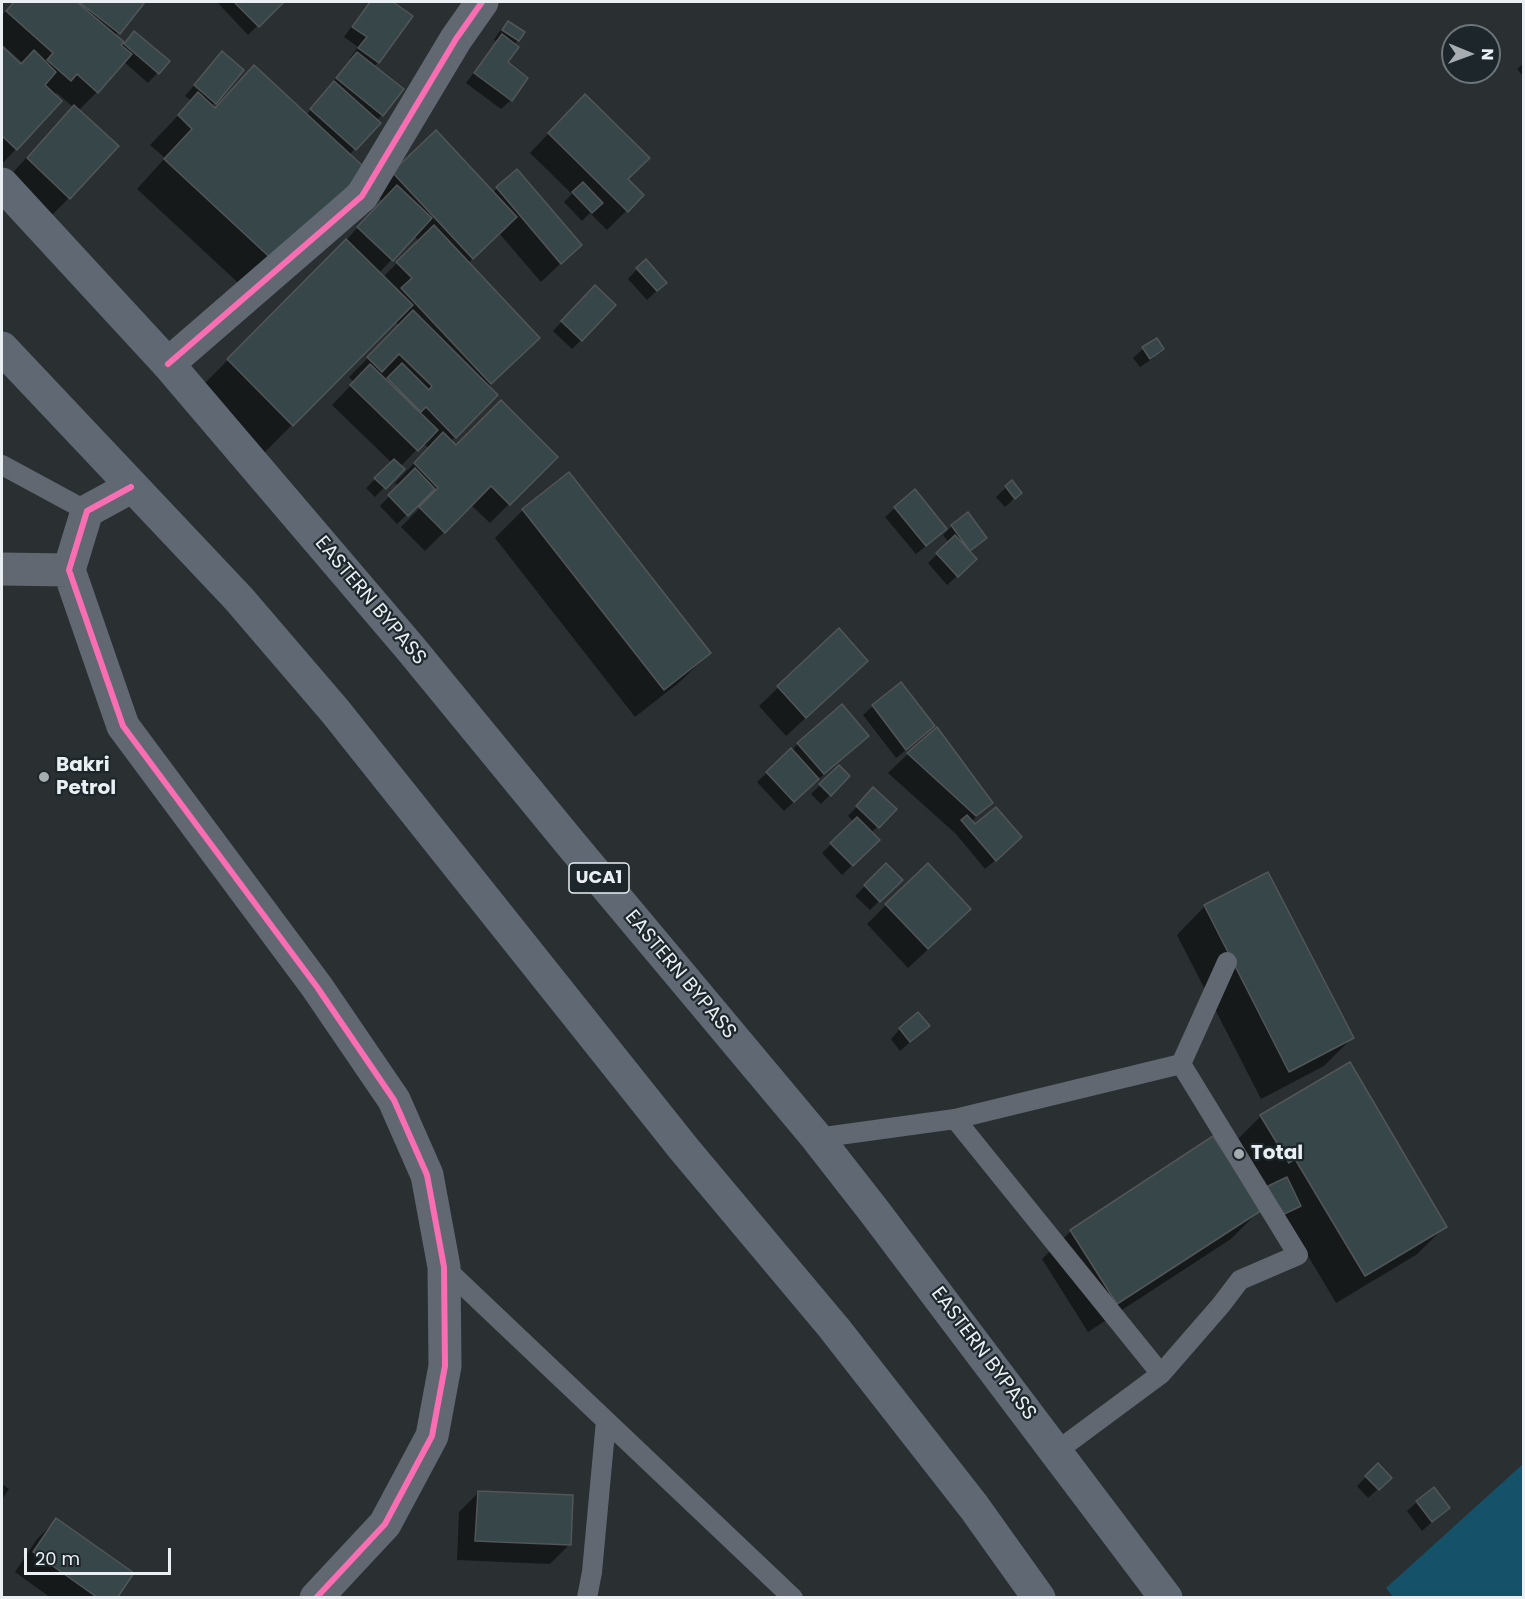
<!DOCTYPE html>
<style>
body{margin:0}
#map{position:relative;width:1525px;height:1599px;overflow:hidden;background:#2a2f32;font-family:Poppins,sans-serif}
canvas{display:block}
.frame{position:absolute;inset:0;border:3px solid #e9eff3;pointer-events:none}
.north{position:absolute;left:1441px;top:24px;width:60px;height:60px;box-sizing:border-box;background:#1d262b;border:2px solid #6f767b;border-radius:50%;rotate:91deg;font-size:16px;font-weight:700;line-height:24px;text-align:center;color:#e9eff3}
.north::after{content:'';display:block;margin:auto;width:21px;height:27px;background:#a6acaf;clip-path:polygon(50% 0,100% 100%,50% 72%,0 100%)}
.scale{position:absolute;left:24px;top:1548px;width:147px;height:27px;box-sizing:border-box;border:3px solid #e9eff3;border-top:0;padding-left:8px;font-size:18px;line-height:21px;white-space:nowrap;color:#e9eff3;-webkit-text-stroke:4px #1d262b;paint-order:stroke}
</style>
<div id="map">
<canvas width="1525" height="1599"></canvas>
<div class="frame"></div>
<div class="north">N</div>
<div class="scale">20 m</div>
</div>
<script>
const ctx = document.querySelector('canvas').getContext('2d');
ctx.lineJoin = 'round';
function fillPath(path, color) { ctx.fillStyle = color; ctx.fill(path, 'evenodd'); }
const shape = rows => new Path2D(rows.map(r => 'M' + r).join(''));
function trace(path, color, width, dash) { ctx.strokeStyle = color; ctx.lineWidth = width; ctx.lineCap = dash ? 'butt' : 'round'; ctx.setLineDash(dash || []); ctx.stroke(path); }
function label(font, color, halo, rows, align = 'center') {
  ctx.font = font + ' Poppins,sans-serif'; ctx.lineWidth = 4.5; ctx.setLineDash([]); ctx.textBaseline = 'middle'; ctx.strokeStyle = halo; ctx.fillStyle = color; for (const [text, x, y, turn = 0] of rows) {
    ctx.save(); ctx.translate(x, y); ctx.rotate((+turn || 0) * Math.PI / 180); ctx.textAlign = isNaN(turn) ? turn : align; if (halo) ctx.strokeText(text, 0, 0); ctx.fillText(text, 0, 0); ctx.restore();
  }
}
fillPath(shape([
 [1523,1464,1523,1597,1393,1597,1386,1588]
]), '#15526a');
fillPath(shape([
 [13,2,143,2,115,36,123,44,134,33,167,62,148,83,123,61,97,92,78,111,69,198,50,217,8,178,73,107,57,93,54,95,60,101,2,164,2,48,20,66,23,63,2,44,2,15],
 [219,2,282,2,248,35,218,3],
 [369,2,391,2,411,16,374,67,382,115,376,121,378,123,349,155,248,292,137,189,165,158,150,145,192,101,185,96,222,53,215,103,211,106,214,109,254,67,306,115,329,89,328,88,351,59,350,58,358,47,344,37],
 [508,23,518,40,514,45,505,63,511,100,501,109,466,83,497,42,494,40,499,32],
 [1524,63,1524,77,1517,69],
 [566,115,642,195,607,230,590,213,582,221,564,202,572,194,530,153],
 [517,171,580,245,541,282,499,233,468,263,519,358,488,387,496,395,451,441,456,447,556,457,490,523,471,505,425,551,401,527,420,508,417,505,397,524,380,506,399,486,395,483,429,448,423,443,400,467,402,469,375,497,366,488,392,463,332,405,354,382,349,377,400,326,395,321,264,453,200,388,339,248,382,201,374,192,393,173,492,193],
 [414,236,419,241,383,277,379,273],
 [637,269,665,283,647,300,628,279],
 [586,296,581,340,572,349,553,331],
 [1156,340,1162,349,1152,359,1140,367,1133,358,1143,349],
 [1012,482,1020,493,1005,507,996,497],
 [895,508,936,538,916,554,885,517],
 [523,510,709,653,681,681,635,717,495,538],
 [952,526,985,538,969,553,965,569,947,585,928,563,949,543,943,535],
 [839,630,847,680,786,736,759,706],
 [901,685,933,726,924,736,896,758,863,715,873,706],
 [937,729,991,802,971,822,1011,847,985,869,956,834,888,773,908,754],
 [798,744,858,745,814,783,784,811,757,782],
 [839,767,848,776,821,804,811,794],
 [873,790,894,809,871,833,878,840,842,875,822,853,854,822,848,816],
 [886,865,901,880,870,910,855,896],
 [886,905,950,929,908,968,867,924],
 [1205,906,1352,1038,1324,1066,1261,1099,1177,935],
 [928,1026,900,1051,891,1039,900,1029],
 [1261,1116,1445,1227,1416,1255,1336,1303,1285,1217,1268,1226,1261,1209,1231,1239,1088,1332,1042,1259,1071,1231,1213,1138,1253,1200,1233,1144],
 [1366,1477,1380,1487,1368,1498,1357,1486],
 [2,1484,9,1489,2,1499],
 [478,1493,570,1544,550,1564,457,1560,459,1512],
 [1417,1502,1448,1508,1422,1531,1407,1511],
 [57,1520,115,1598,51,1598,15,1572,37,1539]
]), '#0007');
const building = shape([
 [14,2,77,2,124,42,121,45,132,54,98,93,77,74,71,81,47,60,53,53,6,11,14,2],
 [79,2,145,2,120,34,79,2],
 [234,2,284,2,259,27,234,2],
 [370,2,393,2,413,16,379,63,358,48,367,37,352,27,370,2],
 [508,21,525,32,519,41,502,30,508,21],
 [134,31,170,61,159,74,124,44,134,31],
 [502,34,519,47,508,62,528,78,512,101,474,73,502,34],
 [2,46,21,64,34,50,56,72,45,85,62,101,17,150,2,136,2,46],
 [222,51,244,70,216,104,194,85,222,51],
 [357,52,404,89,383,116,336,78,357,52],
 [254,65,365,168,277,264,164,159,192,129,178,115,198,92,215,108,254,65],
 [334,81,381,123,356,150,310,109,334,81],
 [585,94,650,158,628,179,644,195,628,212,548,133,585,94],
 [74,105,119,146,70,199,27,158,74,105],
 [436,130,517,217,473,259,392,172,436,130],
 [517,169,582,245,561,264,496,187,517,169],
 [583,182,603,203,592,213,572,192,583,182],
 [397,185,432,218,393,261,357,227,397,185],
 [434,225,540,338,491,384,401,288,412,278,396,262,434,225],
 [346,239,413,305,293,426,227,359,346,239],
 [646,259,667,283,657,291,636,268,646,259],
 [595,285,616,305,582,341,561,321,595,285],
 [413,310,498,395,456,438,426,407,421,412,387,378,402,363,429,390,432,386,399,354,382,372,367,357,413,310],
 [1157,338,1164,349,1150,359,1142,347,1157,338],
 [370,364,438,430,418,451,350,385,370,364],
 [501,400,558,457,510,505,491,486,445,533,419,507,438,488,414,463,443,432,456,445,501,400],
 [394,459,405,469,386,489,374,478,394,459],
 [415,468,435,489,408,516,388,495,415,468],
 [569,472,711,653,664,690,522,509,569,472],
 [1012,480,1022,493,1015,499,1005,486,1012,480],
 [915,489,947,529,926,546,894,507,915,489],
 [968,512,987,538,970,551,951,525,968,512],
 [955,535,977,559,958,577,936,553,955,535],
 [839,628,868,661,806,718,777,686,839,628],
 [901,682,935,726,906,750,872,705,901,682],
 [842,704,869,736,824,774,797,743,842,704],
 [937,727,993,803,976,816,907,753,937,727],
 [791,748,819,779,794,802,766,772,791,748],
 [839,765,850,776,831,796,819,784,839,765],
 [873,787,897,809,879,828,856,806,873,787],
 [996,807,1022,837,996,861,961,820,967,815,975,824,996,807],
 [857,817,880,840,853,866,830,843,857,817],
 [886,863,903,880,880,902,864,885,886,863],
 [928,863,971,909,928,949,885,904,928,863],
 [1268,872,1354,1038,1289,1072,1204,905,1268,872],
 [918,1012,930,1026,910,1042,899,1028,918,1012],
 [1350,1062,1447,1227,1365,1276,1295,1159,1289,1163,1260,1115,1350,1062],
 [1213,1136,1262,1210,1117,1304,1070,1230,1213,1136],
 [1287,1177,1301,1206,1278,1217,1264,1188,1287,1177],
 [1378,1463,1392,1478,1379,1490,1365,1476,1378,1463],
 [1434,1487,1450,1508,1432,1522,1416,1501,1434,1487],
 [478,1491,573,1495,571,1545,475,1541,478,1491],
 [56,1518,134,1573,117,1598,98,1598,33,1552,56,1518]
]);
fillPath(building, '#364649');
trace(building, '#525658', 1.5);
trace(shape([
 [2,465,87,511],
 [1181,1064,1227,962],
 [955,1119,1161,1374],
 [817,1138,955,1119,1181,1064,1298,1255,1240,1280,1221,1305,1161,1374,1057,1451],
 [444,1267,793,1598],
 [587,1598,592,1572,606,1421]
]), '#616871', 20);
trace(shape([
 [168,364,362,196,456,39,482,2],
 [131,487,87,511,69,570,123,726,317,987,394,1100,427,1175,444,1267,445,1366,432,1436,385,1524,316,1598],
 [2,569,69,570]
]), '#616871', 33);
trace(shape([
 [2,184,168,364,411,649,571,844,817,1138,874,1211,1166,1598],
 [2,348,239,599,335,711,684,1149,834,1328,974,1507,1039,1598]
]), '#606973', 33);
trace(shape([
 [168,364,362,196,456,39,482,2],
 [131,487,87,511,69,570,123,726,317,987,394,1100,427,1175,444,1267,445,1366,432,1436,385,1524,316,1598]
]), '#f96db3', 6);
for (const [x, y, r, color] of [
 [44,777,6,"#a6acaf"],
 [1239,1154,6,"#a6acaf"]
]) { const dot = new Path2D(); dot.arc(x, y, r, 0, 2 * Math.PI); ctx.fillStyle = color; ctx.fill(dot); trace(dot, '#1d262b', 2); }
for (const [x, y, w] of [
 [599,878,60]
]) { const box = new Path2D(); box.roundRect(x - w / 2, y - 15, w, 30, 4.5); ctx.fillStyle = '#1d262b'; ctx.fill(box); trace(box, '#e9eff3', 1.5); }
label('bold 18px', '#e9eff3', null, [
 ["UCA1",599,878]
]);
label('20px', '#e9eff3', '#1d262b', [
 ["EASTERN BYPASS",370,601,50],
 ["EASTERN BYPASS",680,975,50],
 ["EASTERN BYPASS",983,1354,53]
]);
label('bold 20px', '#e9eff3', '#1d262b', [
 ["Bakri",56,766],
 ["Petrol",56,789],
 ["Total",1251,1154]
], 'left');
</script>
